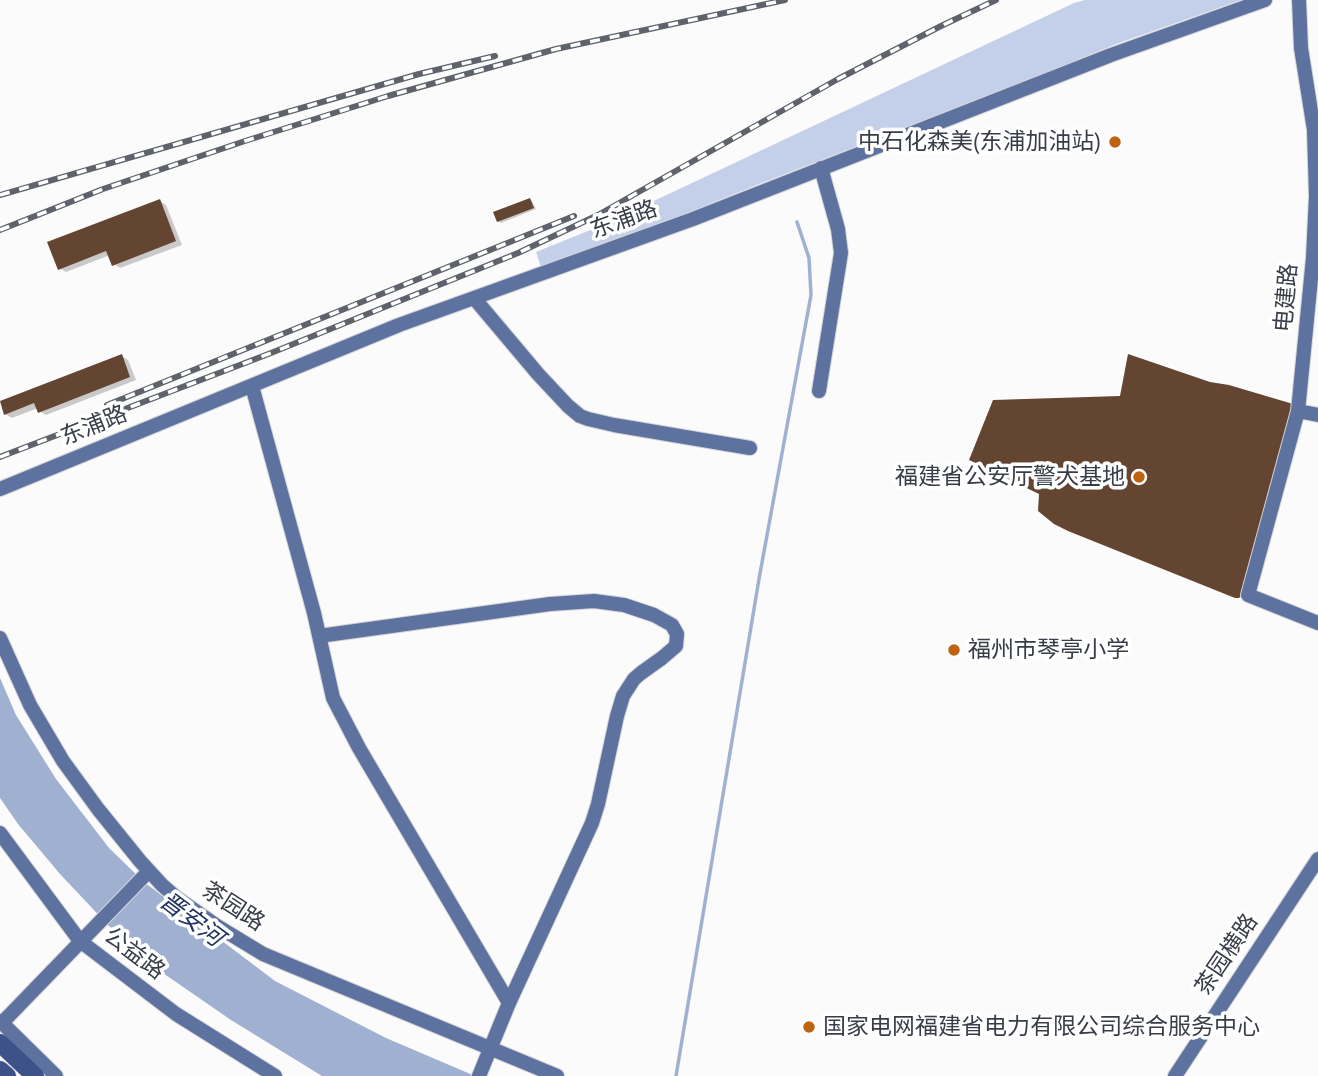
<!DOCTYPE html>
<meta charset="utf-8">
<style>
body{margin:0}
canvas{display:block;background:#fbfbfb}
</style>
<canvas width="1318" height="1076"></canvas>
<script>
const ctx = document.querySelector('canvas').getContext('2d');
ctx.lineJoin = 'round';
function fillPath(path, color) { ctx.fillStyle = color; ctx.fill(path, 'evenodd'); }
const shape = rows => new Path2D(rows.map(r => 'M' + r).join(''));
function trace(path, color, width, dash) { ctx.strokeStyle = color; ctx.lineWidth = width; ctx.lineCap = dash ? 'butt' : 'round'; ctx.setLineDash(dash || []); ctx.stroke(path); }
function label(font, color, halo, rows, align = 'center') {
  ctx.font = font + ' "PT Sans","Noto Sans SC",sans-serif'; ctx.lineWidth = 7; ctx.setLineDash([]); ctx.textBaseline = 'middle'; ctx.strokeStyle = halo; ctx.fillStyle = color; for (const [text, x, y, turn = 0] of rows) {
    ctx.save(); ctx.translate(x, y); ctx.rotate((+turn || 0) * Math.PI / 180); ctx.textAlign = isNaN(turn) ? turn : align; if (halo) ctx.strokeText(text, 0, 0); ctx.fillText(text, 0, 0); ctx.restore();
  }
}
fillPath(shape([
 [1085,0,1241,0,1116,44,1021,83,759,184,640,232,542,270,536,252,605,224,1074,3]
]), '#c4d0ea');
fillPath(shape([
 [0,678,16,715,56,779,109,848,144,882,275,981,386,1038,475,1076,322,1076,231,1020,160,971,137,951,109,926,60,874,18,824,0,798]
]), '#a0b0d1');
fillPath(shape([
 [530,200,532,201,536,209,501,223,498,221],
 [160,201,166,205,182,245,120,268,114,264,110,255,66,272,59,268],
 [122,356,128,360,136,380,46,415,39,411,38,408,12,418,5,414]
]), '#0003');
trace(shape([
 [676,1076,759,579,811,295,809,258,797,222]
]), '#a0b0d1', 3.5);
fillPath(shape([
 [530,198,534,208,497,222,493,212],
 [160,199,176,241,112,266,106,251,58,270,47,242],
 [122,354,130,377,38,413,34,403,4,415,0,401],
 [1128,354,1210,382,1229,385,1293,404,1242,595,1239,598,1235,598,1068,531,1054,524,1038,511,1039,494,969,460,993,400,1120,396]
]), '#644532');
const secondary = shape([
 [1299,0,1301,48,1314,130,1316,196,1313,258,1298,411,1248,595,1318,623],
 [474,298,538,374,568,406,580,416,588,419,614,425,750,448],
 [252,386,314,613,333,698,359,748,509,1003],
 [819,391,841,253,838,229,821,168],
 [1298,411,1318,415],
 [0,489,399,325,693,219,1111,55,1265,0],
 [319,636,550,604,594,601,624,605,654,615,672,625,677,634,676,646,662,658,641,673,634,679,623,696,617,716,598,804,592,823,509,1003,479,1076],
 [0,638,30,705,63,761,98,809,140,861,162,885,177,898,217,926,263,954,557,1076],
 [0,833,80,941,176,1014,275,1076],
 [0,1021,56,1076],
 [2,1023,149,871],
 [1175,1076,1318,859]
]);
const primary = shape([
 [0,1043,35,1076],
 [0,1070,7,1076]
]);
trace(secondary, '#d4d5d7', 16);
trace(primary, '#d4d5d7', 19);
trace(secondary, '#5e72a0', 14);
trace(primary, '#3c5289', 18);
const rail = shape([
 [0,195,419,74,495,56],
 [0,230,103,189,245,141,388,96,556,49,785,0],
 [107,405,574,216],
 [0,457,271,353,518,253,598,215,838,79,941,26,996,0]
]);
trace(rail, '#5e626b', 6);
trace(rail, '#fff', 3.5, [10]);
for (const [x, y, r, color] of [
 [1115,142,7,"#bf6212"],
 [1139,477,7,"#bf6212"],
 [954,650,7,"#bf6212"],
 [809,1027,7,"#bf6212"]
]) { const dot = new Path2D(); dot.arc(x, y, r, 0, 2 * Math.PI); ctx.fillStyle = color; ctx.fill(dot); trace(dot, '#fff', 2.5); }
label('23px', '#383d48', '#fff', [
 ["中石化森美(东浦加油站)",1101,142],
 ["福建省公安厅警犬基地",1125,477],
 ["福州市琴亭小学",968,650,"left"],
 ["国家电网福建省电力有限公司综合服务中心",823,1027,"left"]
], 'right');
label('23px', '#383d48', '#fff', [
 ["东浦路",624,220,-20],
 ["电建路",1287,298,-85],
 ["东浦路",94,426,-22],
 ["茶园路",233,907,33],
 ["公益路",134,954,37],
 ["茶园横路",1227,955,-56]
]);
label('italic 24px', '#223460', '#fff', [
 ["晋安河",191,920,37]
]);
</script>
